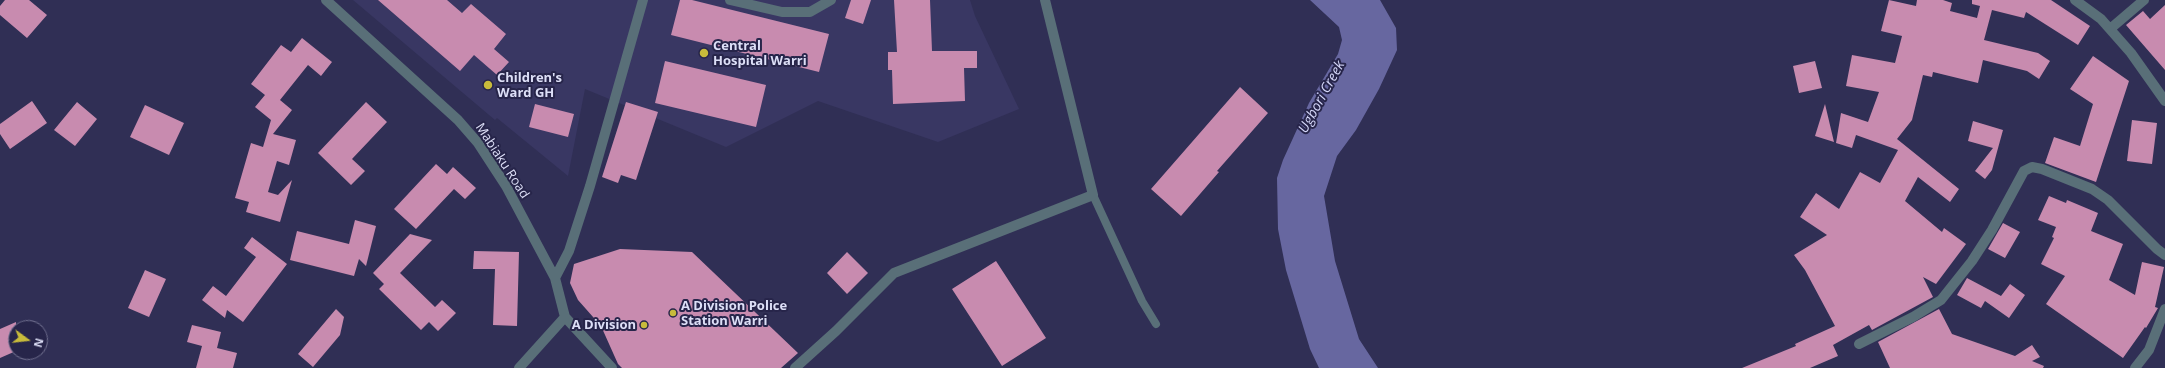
<!DOCTYPE html>
<style>
body{margin:0}
#map{position:relative;width:2165px;height:368px;overflow:hidden;background:#302f55;font-family:"Open Sans",sans-serif}
canvas{display:block}
.north{position:absolute;left:8px;top:320px;width:40px;height:40px;box-sizing:border-box;background:#27254a;border:1px solid #706f8f;border-radius:50%;rotate:105deg;font-size:11px;font-weight:700;line-height:16px;text-align:center;color:#dddff7}
.north::after{content:'';display:block;margin:auto;width:14px;height:18px;background:#c8bb3b;clip-path:polygon(50% 0,100% 100%,50% 72%,0 100%)}
</style>
<div id="map">
<canvas width="2165" height="368"></canvas>
<div class="north">N</div>
</div>
<script>
const ctx = document.querySelector('canvas').getContext('2d');
ctx.lineJoin = 'round';
function fillPath(path, color) { ctx.fillStyle = color; ctx.fill(path, 'evenodd'); }
const shape = rows => new Path2D(rows.map(r => 'M' + r).join(''));
function trace(path, color, width, dash) { ctx.strokeStyle = color; ctx.lineWidth = width; ctx.lineCap = dash ? 'butt' : 'round'; ctx.setLineDash(dash || []); ctx.stroke(path); }
function label(font, color, halo, rows, align = 'center') {
  ctx.font = font + ' "Open Sans",sans-serif'; ctx.lineWidth = 4; ctx.setLineDash([]); ctx.textBaseline = 'middle'; ctx.strokeStyle = halo; ctx.fillStyle = color; for (const [text, x, y, turn = 0] of rows) {
    ctx.save(); ctx.translate(x, y); ctx.rotate((+turn || 0) * Math.PI / 180); ctx.textAlign = isNaN(turn) ? turn : align; if (halo) ctx.strokeText(text, 0, 0); ctx.fillText(text, 0, 0); ctx.restore();
  }
}
fillPath(shape([
 [353,0,970,0,975,16,1019,109,938,142,818,101,726,147,585,89,568,176,497,118,495,120]
]), '#393763');
fillPath(shape([
 [1310,0,1380,0,1396,28,1397,50,1379,89,1356,130,1337,156,1324,196,1335,261,1359,339,1378,368,1319,368,1310,349,1286,270,1278,229,1277,178,1283,160,1309,103,1338,54,1342,40,1339,27]
]), '#6767a0');
fillPath(shape([
 [5,0,29,0,47,15,27,38,0,15,0,6],
 [378,0,447,0,462,13,471,4,506,34,494,49,509,62,497,75,474,55,460,71],
 [680,0,692,0,829,34,819,72,671,35],
 [851,0,871,0,863,24,845,18],
 [894,0,930,0,932,51,977,51,977,68,964,68,965,101,893,104,892,70,888,70,888,52,897,52],
 [1889,0,1916,6,1917,0,1943,0,1952,3,1950,11,1977,18,1980,6,1972,4,1972,0,2051,0,2090,26,2078,45,2026,12,2024,18,1992,10,1984,40,2038,53,2050,61,2039,79,2027,71,1983,60,1978,83,1933,72,1932,77,1923,75,1912,120,1897,139,1959,189,1950,202,1918,177,1905,201,1942,232,1944,228,1966,244,1936,284,1923,277,1933,297,1872,330,1869,325,1833,345,1838,356,1810,368,1742,368,1796,346,1795,344,1835,326,1805,270,1794,255,1827,235,1800,217,1816,193,1839,209,1860,172,1880,183,1898,150,1856,135,1852,148,1836,143,1841,113,1868,122,1879,92,1846,86,1852,55,1895,63,1902,36,1881,31],
 [2165,5,2165,70,2126,25,2143,11,2150,19],
 [302,38,332,62,321,76,308,65,280,100,292,110,273,134,296,140,289,165,277,161,268,192,278,195,292,180,280,222,246,212,249,202,235,198,251,143,263,147,271,120,255,107,265,95,251,84,281,45,291,52],
 [2093,56,2129,81,2096,182,2045,163,2054,137,2080,146,2093,104,2070,89],
 [665,61,766,85,756,127,655,103],
 [1815,61,1822,88,1799,93,1793,66],
 [1240,87,1268,113,1217,171,1219,172,1181,216,1151,189],
 [32,101,47,123,10,149,0,134,0,124],
 [77,102,97,119,75,146,54,130],
 [366,102,387,122,352,159,365,171,351,185,318,153],
 [626,102,658,112,636,180,621,175,618,183,602,177],
 [535,104,574,114,568,137,529,127],
 [1825,104,1834,142,1815,136],
 [145,105,184,123,169,155,130,137],
 [2132,120,2157,123,2152,164,2127,161],
 [1973,121,2003,130,1992,170,1985,179,1975,171,1993,148,1968,141],
 [436,164,447,174,453,167,476,188,465,199,454,189,416,229,394,209],
 [2049,196,2066,203,2067,200,2098,213,2091,231,2123,244,2109,280,2135,295,2142,262,2164,267,2155,307,2158,308,2146,328,2145,327,2123,358,2046,304,2065,276,2041,264,2054,238,2052,237,2056,227,2038,220],
 [355,220,376,226,366,266,359,259,354,276,290,260,297,231,349,244],
 [2003,223,2020,232,2005,258,1988,249],
 [410,234,432,240,400,273,435,307,442,300,456,313,438,331,429,322,421,330,379,289,384,284,373,273],
 [252,237,287,264,243,322,227,310,225,318,202,300,213,286,226,296,256,257,244,248],
 [620,249,692,252,798,353,781,368,622,368,618,364,601,326,578,300,570,283,574,264],
 [474,251,519,252,517,326,493,325,495,269,473,269],
 [847,252,868,273,847,294,827,273],
 [996,261,1046,338,1002,366,952,289],
 [145,270,166,279,149,317,128,308],
 [1967,278,2001,296,2010,284,2025,295,2009,318,1985,301,1981,308,1957,295],
 [336,309,344,317,340,335,313,367,298,354],
 [1939,309,1952,334,2015,356,2032,345,2040,357,2032,361,2044,366,2043,368,1890,368,1878,342],
 [16,322,16,351,0,358,0,329],
 [192,325,221,332,217,348,237,353,233,368,196,368,202,346,187,342]
]), '#c88baf');
trace(shape([
 [1093,195,1142,301,1156,324]
]), '#596f78', 8);
trace(shape([
 [326,0,458,120,478,143,506,186,555,278,565,317,612,368],
 [730,0,782,12,810,12,831,0],
 [2075,0,2101,19,2131,53,2165,101],
 [2110,29,2144,0],
 [555,278,569,251,590,186,643,0],
 [1859,344,1913,317,1941,300,1972,261,1992,230,2024,171,2032,167,2042,169,2092,189,2108,200,2157,249,2165,255],
 [519,368,565,317],
 [795,368,836,331,894,273,1093,195,1045,0],
 [2135,368,2149,350,2165,309]
]), '#596f78', 10);
for (const [x, y, r, color] of [
 [704,53,5,"#c8bb3b"],
 [488,85,5,"#c8bb3b"],
 [673,313,4,"#c8bb3b"],
 [644,325,4,"#c8bb3b"]
]) { const dot = new Path2D(); dot.arc(x, y, r, 0, 2 * Math.PI); ctx.fillStyle = color; ctx.fill(dot); trace(dot, '#27254a', 1.5); }
label('bold 13px', '#dddff7', '#27254a', [
 ["Central",713,46],
 ["Hospital Warri",713,61],
 ["Children's",497,78],
 ["Ward GH",497,93],
 ["A Division Police",681,306],
 ["Station Warri",681,321],
 ["A Division",636,325,"right"]
], 'left');
label('13px', '#dddff7', '#27254a', [
 ["Mabiaku Road",502,161,57]
]);
label('italic 14px', '#d6d8fa', '#27254a', [
 ["Ugbori Creek",1322,97,-61]
]);
</script>
